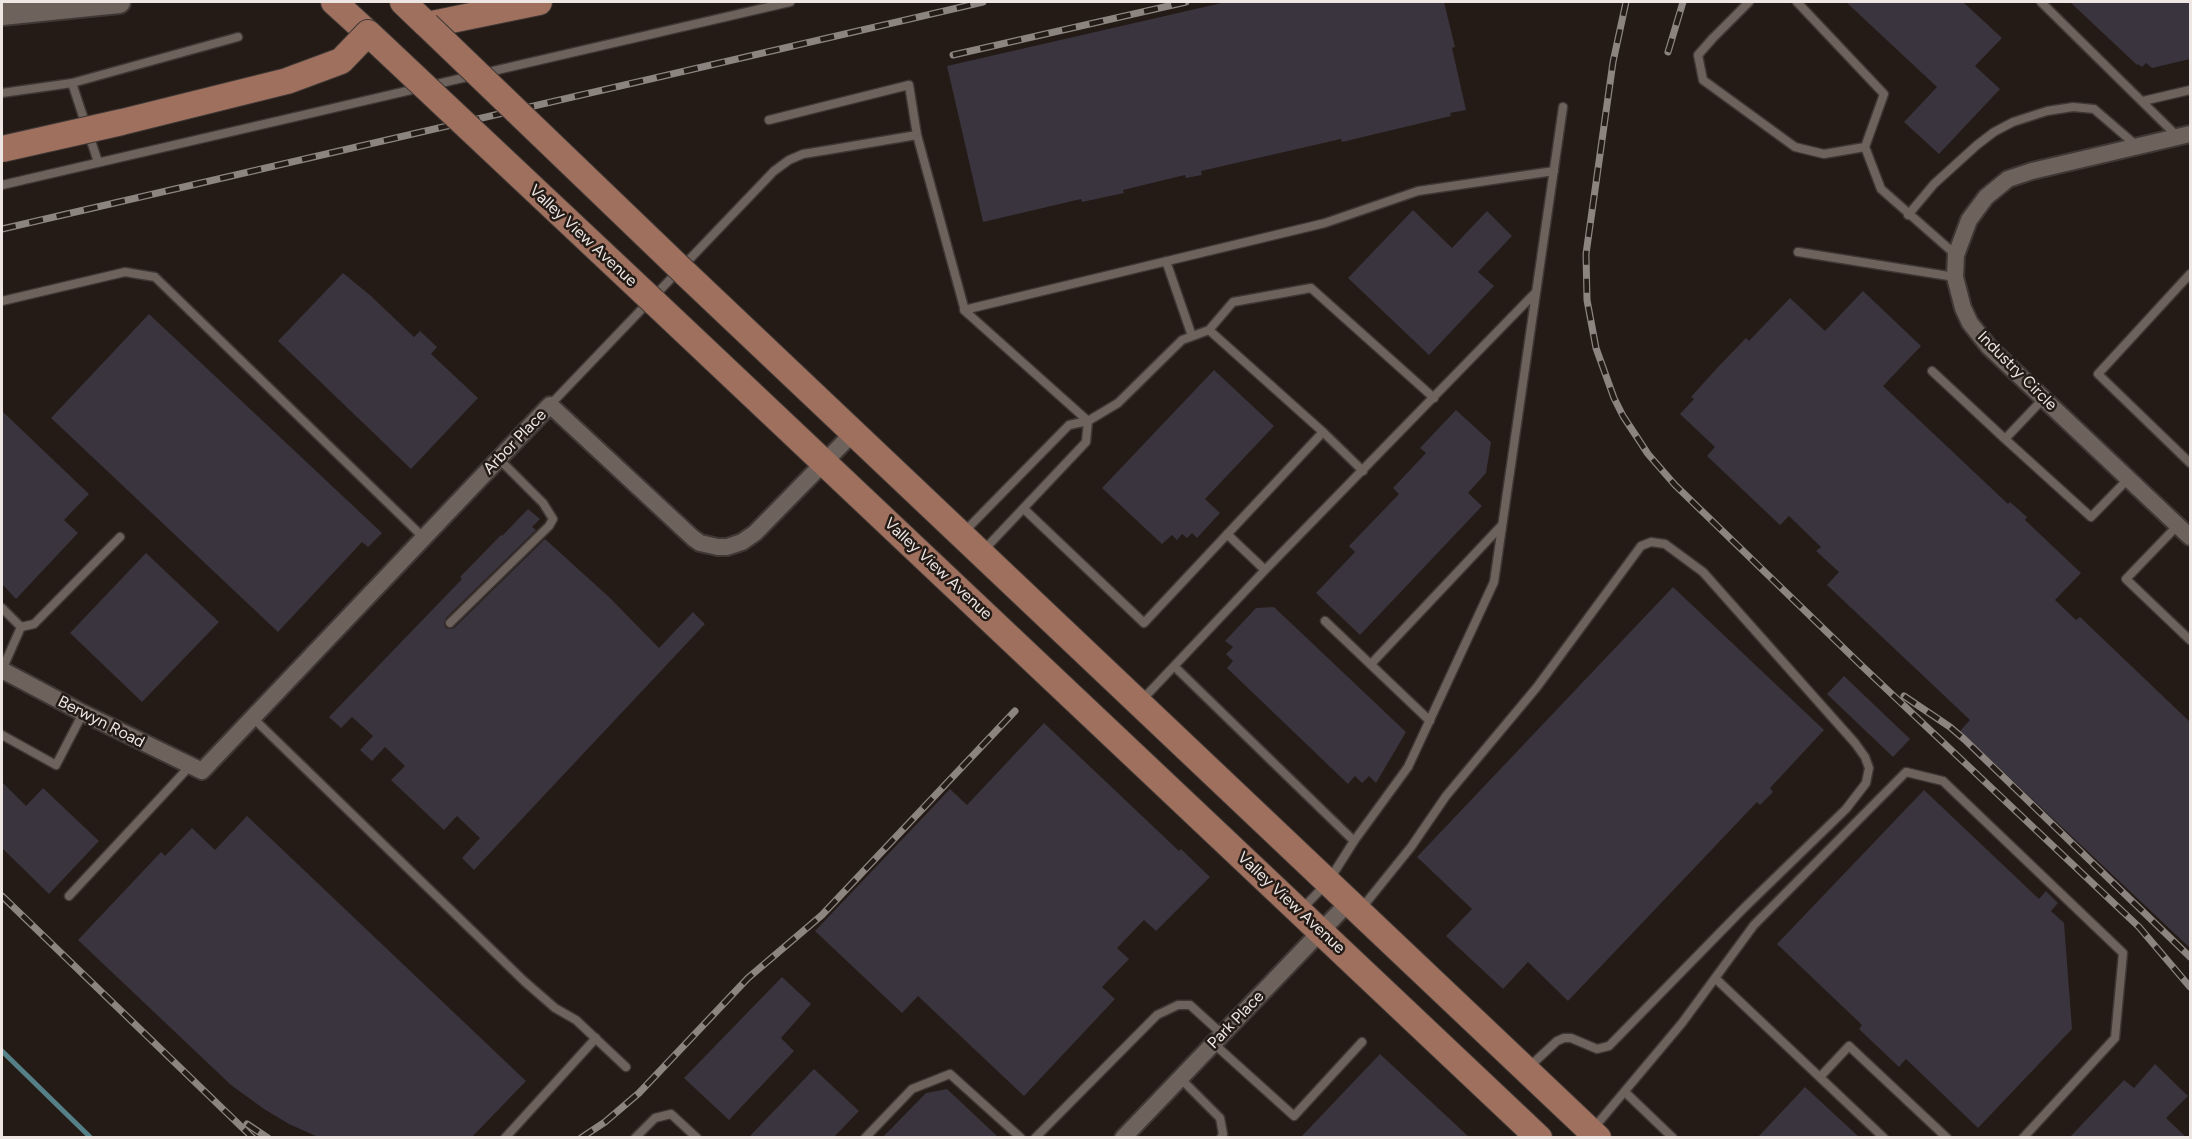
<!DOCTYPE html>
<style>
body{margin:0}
#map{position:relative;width:2192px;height:1139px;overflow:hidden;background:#241b16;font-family:Figtree,sans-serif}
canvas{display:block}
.frame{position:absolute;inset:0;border:3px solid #ede6e2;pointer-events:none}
</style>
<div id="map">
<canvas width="2192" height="1139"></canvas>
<div class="frame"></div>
</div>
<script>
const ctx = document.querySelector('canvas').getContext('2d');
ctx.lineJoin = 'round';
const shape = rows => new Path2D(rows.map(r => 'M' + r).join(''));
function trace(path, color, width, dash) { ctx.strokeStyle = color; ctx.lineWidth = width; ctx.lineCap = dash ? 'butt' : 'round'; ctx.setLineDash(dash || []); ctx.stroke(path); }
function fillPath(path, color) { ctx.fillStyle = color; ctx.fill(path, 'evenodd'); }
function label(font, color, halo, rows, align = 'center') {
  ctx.font = font + ' Figtree,sans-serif'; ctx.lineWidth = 5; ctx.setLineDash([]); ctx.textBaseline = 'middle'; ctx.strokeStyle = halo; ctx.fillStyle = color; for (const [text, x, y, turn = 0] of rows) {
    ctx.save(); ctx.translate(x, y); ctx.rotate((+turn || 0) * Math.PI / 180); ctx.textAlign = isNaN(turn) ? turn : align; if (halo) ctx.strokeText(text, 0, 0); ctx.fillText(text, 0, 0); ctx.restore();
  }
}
trace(shape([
 [2,1051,91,1138]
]), '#558087', 5);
fillPath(shape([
 [1226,2,1444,2,1455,47,1452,48,1466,110,1450,113,1451,116,1342,142,1341,139,1201,171,1202,175,1186,178,1185,175,1123,190,1124,193,1082,202,1081,199,983,222,947,66],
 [1846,2,1963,2,2002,38,1975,66,2000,89,1939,154,1904,122,1937,87],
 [2070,2,2190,2,2190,59,2152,68,2146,63,2142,67,2138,64,2137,65],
 [1413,210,1452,248,1487,211,1512,236,1478,272,1494,286,1429,355,1348,278],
 [343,273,371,296,414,337,420,331,437,347,431,354,478,398,411,469,278,341],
 [1863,291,1921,346,1883,386,2008,504,2010,502,2027,517,2025,520,2081,573,2055,600,2076,620,2080,617,2190,722,2190,948,1960,731,1970,720,1827,585,1839,572,1816,551,1821,547,1789,516,1780,525,1707,456,1715,447,1680,414,1694,399,1691,397,1718,367,1746,338,1749,341,1790,298,1825,331],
 [149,314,382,533,368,547,362,542,278,632,51,418],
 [1214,370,1274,426,1205,499,1220,513,1197,538,1192,533,1187,538,1182,534,1177,540,1172,535,1162,544,1102,488],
 [1456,410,1491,442,1486,473,1468,493,1482,506,1360,635,1316,593,1355,552,1349,546,1399,494,1393,488,1426,453,1420,448],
 [2,411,89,494,64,520,78,533,16,599,2,584],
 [528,509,540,519,532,527,536,530,446,618,444,624,446,628,451,629,454,628,545,539,609,597,659,648,693,612,705,624,474,870,462,858,480,838,457,816,444,830,391,780,405,766,385,747,372,761,360,750,373,736,352,717,341,728,329,717,462,579,460,577,501,535,502,536],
 [146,553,219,622,142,702,70,633],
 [1673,587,1824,730,1770,788,1773,792,1760,805,1757,802,1568,1001,1528,962,1503,989,1446,936,1472,909,1417,857],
 [1274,607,1406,732,1376,783,1369,776,1362,783,1355,776,1348,784,1227,668,1233,661,1226,654,1233,647,1225,641,1256,608],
 [1844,676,1910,739,1893,757,1827,694],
 [1044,723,1179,851,1181,849,1210,877,1156,931,1144,920,1117,948,1129,959,1102,987,1115,999,1024,1096,918,996,902,1013,815,931,950,789,967,805],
 [2,782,26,806,43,788,99,841,49,894,2,848],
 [1924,790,2039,899,2046,891,2058,903,2051,911,2064,923,2072,1029,1978,1128,1906,1059,1899,1067,1859,1029,1862,1025,1777,944],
 [247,816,526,1081,472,1137,318,1137,289,1124,264,1109,231,1085,78,940,161,852,165,856,192,828,215,850],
 [782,977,811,1004,781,1038,794,1051,729,1120,684,1078],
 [1380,1054,1469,1137,1301,1137],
 [2155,1064,2188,1096,2166,1118,2186,1137,2070,1137,2124,1080,2134,1088],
 [814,1069,859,1111,834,1137,749,1137],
 [1805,1087,1859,1137,1758,1137],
 [947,1089,998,1137,883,1137,926,1093]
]), '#39343e');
const lane = shape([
 [1749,2,1713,38,1698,55,1703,80,1795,147,1824,154,1865,147],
 [1797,2,1884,94,1865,147,1881,189,1956,255],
 [2041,2,2178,137],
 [72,83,238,37],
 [2,93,72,83,98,162],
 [2143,101,2190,90],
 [769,120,909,85,917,135],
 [2,185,790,2],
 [1908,215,1934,184,1977,145,1994,132,2013,122,2047,111,2073,107,2094,109,2137,146],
 [1798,252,1955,277],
 [1166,261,1192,336],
 [2190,274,2098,374,2190,463],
 [2,301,125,272,155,277,424,538],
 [964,310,1325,223,1418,191,1554,171],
 [1209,330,1233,302,1311,288,1434,398],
 [1932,371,2005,439,2044,398],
 [550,405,774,171,789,160,803,154,828,150,917,135,965,311,1088,421],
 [2005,439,2091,517,2128,479],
 [1024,509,1144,623,1323,432],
 [2178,525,2126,579,2190,640],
 [963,533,1069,425,1088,421,1118,403,1182,340,1209,330,1323,432,1363,471],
 [1227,534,1265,570],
 [983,551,1086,442,1088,421],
 [2,608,21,627,2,670],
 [1325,621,1430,721],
 [450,623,549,526,553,519,543,503,499,459],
 [21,627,34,624,120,537],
 [1371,664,1502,525],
 [1175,667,1354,841],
 [1141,701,1265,570,1534,294],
 [253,718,524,981,555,1008,576,1020,626,1067],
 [2,735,56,765,83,713],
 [69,896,190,766],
 [1302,909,1328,882,1354,841,1408,767,1494,582,1563,107],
 [1361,909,1411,847,1446,796,1537,687,1641,546,1651,542,1665,544,1703,572,1855,743,1865,757,1869,768,1866,783,1846,809,1744,908,1609,1046,1597,1049,1571,1038,1564,1038,1557,1041,1529,1067],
 [1715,978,1884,1138],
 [1213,1043,1294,1116,1362,1042],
 [1820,1077,1849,1046,1947,1138],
 [1180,1078,1220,1118,1223,1134,1221,1138],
 [1625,1092,1673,1138],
 [1593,1129,1682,1023,1754,925,1906,772,1943,781,2123,953,2115,1038,2023,1138],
 [505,1138,596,1038],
 [635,1138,655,1118,671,1114,697,1138],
 [865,1138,912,1089,950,1074,1021,1138],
 [1035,1138,1157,1015,1178,1005,1190,1005,1222,1034]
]);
const street = shape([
 [2190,134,2032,171,2008,179,1986,197,1969,220,1956,255,1955,277,1963,308,1970,323,1989,347,2190,537],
 [2,670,83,713,202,771,550,405,693,538,700,543,718,547,727,547,742,542,755,533,853,433],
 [1123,1138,1349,902]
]);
const secondary = shape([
 [2,14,119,2]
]);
const primary = shape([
 [334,2,368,33],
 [403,2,427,25,539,2],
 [685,273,1598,1138],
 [654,302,1539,1138]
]);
trace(lane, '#3e3734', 11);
trace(street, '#3e3734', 20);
trace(secondary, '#3e3734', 26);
trace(primary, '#3e3734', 28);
trace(lane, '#6e625c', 8);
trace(street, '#6e625c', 16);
trace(secondary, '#6e625c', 22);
trace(primary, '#9f705e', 26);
const rail = shape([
 [1626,2,1613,62,1586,254,1587,300,1596,348,1614,398,1623,416,1648,454,1675,485,1862,666,2139,927,2190,987],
 [1668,52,1683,2],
 [953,55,1186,2],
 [2,229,983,2],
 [1904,696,1950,727,1964,739,2190,957],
 [2,896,253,1138],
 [247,1124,268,1138],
 [581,1138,605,1122,639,1093,748,978,822,915,1015,711]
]);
trace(rail, '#8b847f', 7);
trace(rail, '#241b16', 4.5, [14]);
const primaryBridge = shape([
 [427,25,685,273],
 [2,149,122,122,287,81,341,61,368,33,654,302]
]);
trace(primaryBridge, '#3e3734', 28, []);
trace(primaryBridge, '#9f705e', 26);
label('16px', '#ede6e2', '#241b16', [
 ["Valley View Avenue",583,236,43],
 ["Industry Circle",2017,371,45],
 ["Arbor Place",515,442,-46],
 ["Valley View Avenue",938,569,43],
 ["Berwyn Road",101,722,27],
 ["Valley View Avenue",1291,903,43],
 ["Park Place",1236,1020,-46]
]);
</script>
